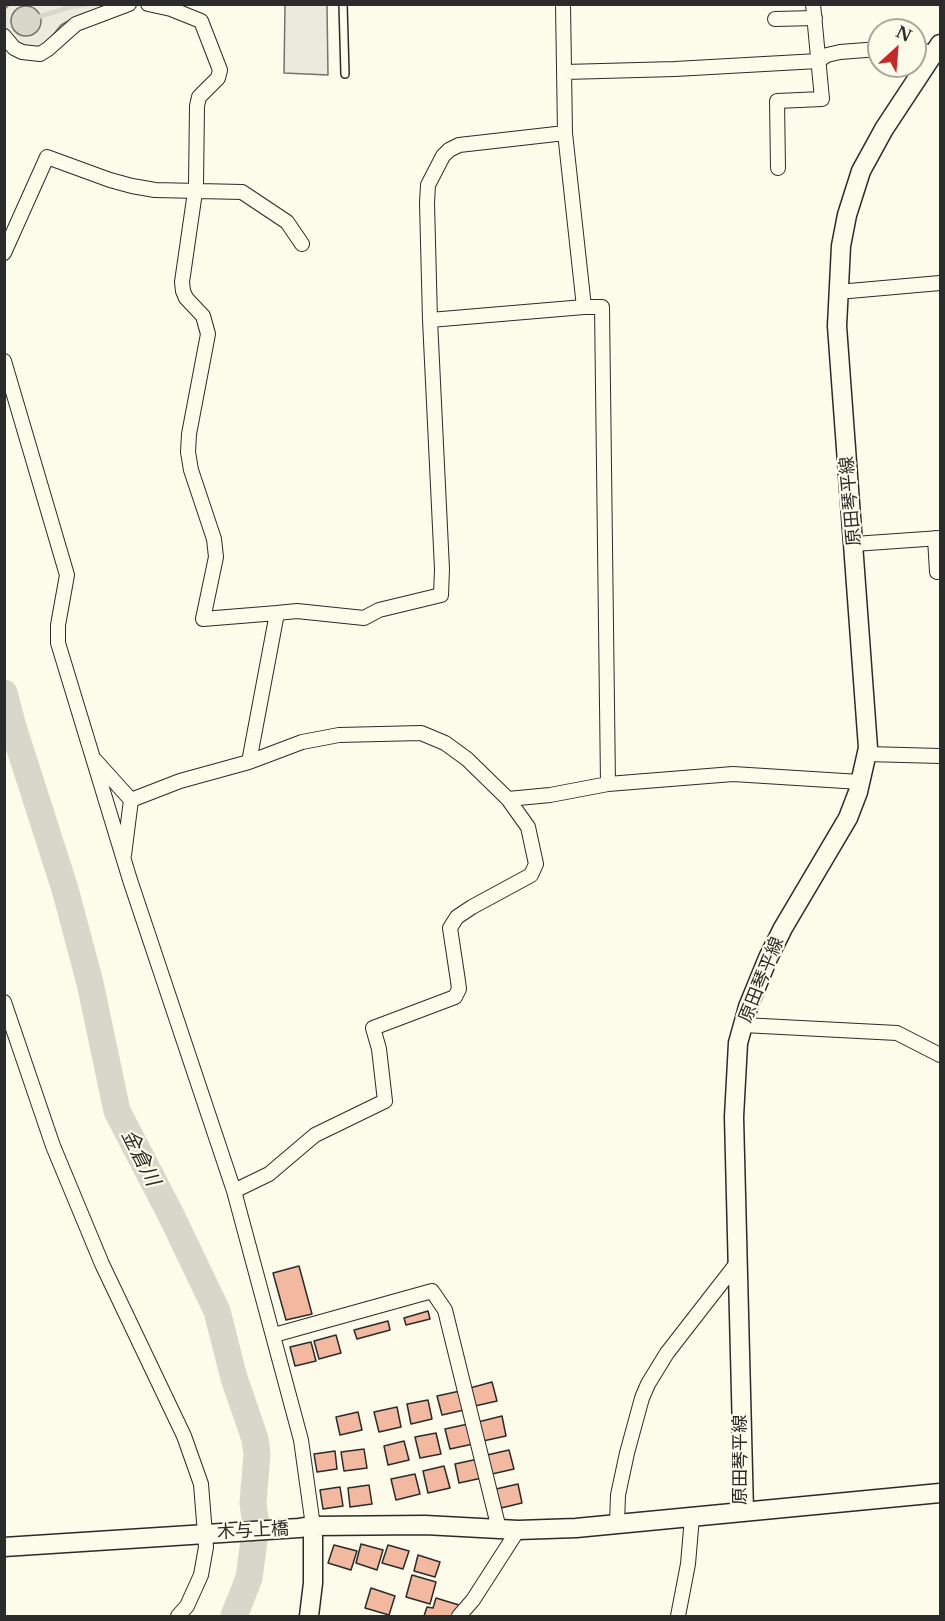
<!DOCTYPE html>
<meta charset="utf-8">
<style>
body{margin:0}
#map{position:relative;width:945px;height:1621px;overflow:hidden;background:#fdfbea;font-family:"Libre Baskerville",serif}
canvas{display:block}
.frame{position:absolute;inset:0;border:6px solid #2b2b2b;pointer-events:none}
.north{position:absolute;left:867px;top:18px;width:60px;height:60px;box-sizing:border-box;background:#fdfbea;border:2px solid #a9a89e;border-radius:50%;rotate:26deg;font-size:16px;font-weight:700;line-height:24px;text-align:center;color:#2b2b2b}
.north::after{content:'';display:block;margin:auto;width:21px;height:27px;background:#c62828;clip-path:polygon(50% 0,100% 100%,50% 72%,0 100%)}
</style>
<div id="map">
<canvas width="945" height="1621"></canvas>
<div class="frame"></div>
<div class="north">N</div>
</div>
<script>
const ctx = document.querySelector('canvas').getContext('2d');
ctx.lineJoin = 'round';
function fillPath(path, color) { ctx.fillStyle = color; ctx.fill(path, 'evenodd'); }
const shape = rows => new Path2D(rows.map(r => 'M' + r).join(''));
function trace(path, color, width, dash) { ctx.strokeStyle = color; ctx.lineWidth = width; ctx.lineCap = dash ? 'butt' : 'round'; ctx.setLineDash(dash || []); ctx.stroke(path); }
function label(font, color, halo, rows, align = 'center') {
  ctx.font = font + ' "Libre Baskerville","Noto Sans JP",serif'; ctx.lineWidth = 4.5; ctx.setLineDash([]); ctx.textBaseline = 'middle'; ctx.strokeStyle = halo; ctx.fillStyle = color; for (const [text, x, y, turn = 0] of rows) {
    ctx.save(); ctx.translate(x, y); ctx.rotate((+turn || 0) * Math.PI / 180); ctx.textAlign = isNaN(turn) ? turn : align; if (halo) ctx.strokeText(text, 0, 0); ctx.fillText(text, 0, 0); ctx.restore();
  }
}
const green = shape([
 [9,5,113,5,70,20,61,25,45,45,34,49,20,44,5,28,5,9,9,5]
]);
fillPath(green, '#ecebdb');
trace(green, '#74746e', 1.5);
const parking = shape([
 [285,5,327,5,328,75,284,73,285,5]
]);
fillPath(parking, '#eceadb');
trace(parking, '#74746e', 1.5);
const water = shape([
 '11 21a15 15 0 1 1 30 0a15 15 0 1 1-30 0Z'
]);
fillPath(water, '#d8d7c9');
trace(water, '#74746e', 1.5);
trace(shape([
 [38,17,71,7,87,4]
]), '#d8d7c9', 4.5);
trace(shape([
 [4,693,13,727,65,889,90,983,117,1111,171,1215,217,1311,234,1378,255,1439,257,1454,253,1503,256,1526,249,1578,234,1616]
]), '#d8d7c9', 27);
const building = shape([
 [299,1266,312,1314,286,1320,273,1273,299,1266],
 [428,1311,430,1319,406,1325,404,1318,428,1311],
 [388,1321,390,1330,357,1339,354,1330,388,1321],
 [336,1335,341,1353,319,1359,314,1341,336,1335],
 [311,1342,316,1361,295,1366,290,1347,311,1342],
 [492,1382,497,1401,475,1406,470,1388,492,1382],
 [460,1391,464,1410,442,1415,437,1396,460,1391],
 [428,1400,432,1419,411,1424,407,1404,428,1400],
 [397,1407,401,1427,379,1432,374,1412,397,1407],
 [358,1412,362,1430,340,1435,336,1417,358,1412],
 [502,1416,506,1436,483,1441,478,1422,502,1416],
 [468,1424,473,1444,450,1449,445,1429,468,1424],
 [436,1433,441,1454,420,1458,415,1437,436,1433],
 [404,1441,409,1460,388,1465,384,1446,404,1441],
 [364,1449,367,1468,344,1471,341,1452,364,1449],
 [509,1450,514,1469,492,1474,487,1455,509,1450],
 [335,1451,337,1469,317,1472,314,1454,335,1451],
 [478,1459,482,1478,459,1483,455,1464,478,1459],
 [444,1466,450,1488,428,1493,423,1471,444,1466],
 [415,1474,420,1494,396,1500,391,1479,415,1474],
 [518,1484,522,1503,501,1508,496,1489,518,1484],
 [369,1485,372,1504,350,1507,348,1488,369,1485],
 [340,1487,343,1506,323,1509,320,1490,340,1487],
 [361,1544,383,1550,377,1570,356,1563,361,1544],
 [334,1545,357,1551,351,1570,328,1563,334,1545],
 [388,1545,409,1551,403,1569,382,1563,388,1545],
 [418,1555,440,1562,435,1577,414,1571,418,1555],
 [412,1575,436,1582,430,1604,406,1597,412,1575],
 [371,1588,395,1596,389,1615,365,1608,371,1588],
 [436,1598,459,1605,455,1616,424,1616,427,1607,433,1608,436,1598]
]);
fillPath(building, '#f2b8a0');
trace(building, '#2b2b2b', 1.5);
const lane = shape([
 [343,4,345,74]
]);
const street = shape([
 [148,4,171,9,201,21,220,70,218,78,199,97,197,106,196,185,182,282,183,291,186,298,203,316,208,334,189,434,188,452,191,470,214,539,216,557,203,619,277,613],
 [775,19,815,18],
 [4,36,14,48,22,52,40,54,48,49,76,24,129,4],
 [915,48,934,54,940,54],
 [565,72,675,69,818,61,827,55,840,52,879,49],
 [565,133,584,307],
 [778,168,777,101,822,99,813,4],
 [4,253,47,157,110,180,132,186,155,190,242,192,287,222,302,244],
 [838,292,940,283],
 [430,320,584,307,602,307,608,784],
 [4,361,67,575,58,625,58,643,130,880,234,1191,301,1440,313,1526],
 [935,538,937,572],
 [854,544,940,538],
 [867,754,940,756],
 [95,760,131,800,124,855],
 [249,762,277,613,297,611,364,618,379,610,441,595,442,569,430,320,427,203,428,185,443,156,449,150,459,145,565,133,563,4],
 [508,799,550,795,608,784,733,774,860,782],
 [131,800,180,781,249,762,302,742,339,735,421,733,445,743,467,759,508,799,528,827,536,864,531,875,472,907,457,917,450,928,458,981,459,989,455,997,373,1028,379,1049,385,1101,315,1135,269,1174,234,1191],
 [4,1002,53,1146,102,1264,184,1436,201,1484,206,1547,201,1575,187,1606,178,1616],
 [743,1025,897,1033,940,1055],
 [274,1335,432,1291,445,1310,499,1529],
 [617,1524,618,1495,627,1453,642,1398,648,1384,667,1353,737,1263],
 [459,1616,473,1600,518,1530],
 [678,1616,688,1564,692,1517]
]);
const secondary = shape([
 [744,1512,734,1117,738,1043,748,1007,768,958,783,928,848,818,858,792,868,748,837,326,841,246,847,215,861,171,884,129,940,44],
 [4,1547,299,1528,313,1526,425,1525,518,1530,576,1528,940,1493],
 [309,1616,313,1583,313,1526]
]);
trace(lane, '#2b2b2b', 10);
trace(street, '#2b2b2b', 16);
trace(secondary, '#2b2b2b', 21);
trace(lane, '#fdfbea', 7);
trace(street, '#fdfbea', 14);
trace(secondary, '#fdfbea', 18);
label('18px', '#2b2b2b', '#fdfbea', [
 ["原田琴平線",851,501,-95],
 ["原田琴平線",762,980,-68],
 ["原田琴平線",741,1460,-90],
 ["木与上橋",253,1531,-3]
]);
label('italic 20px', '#2b2b2b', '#fdfbea', [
 ["金倉川",140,1158,63]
]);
</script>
